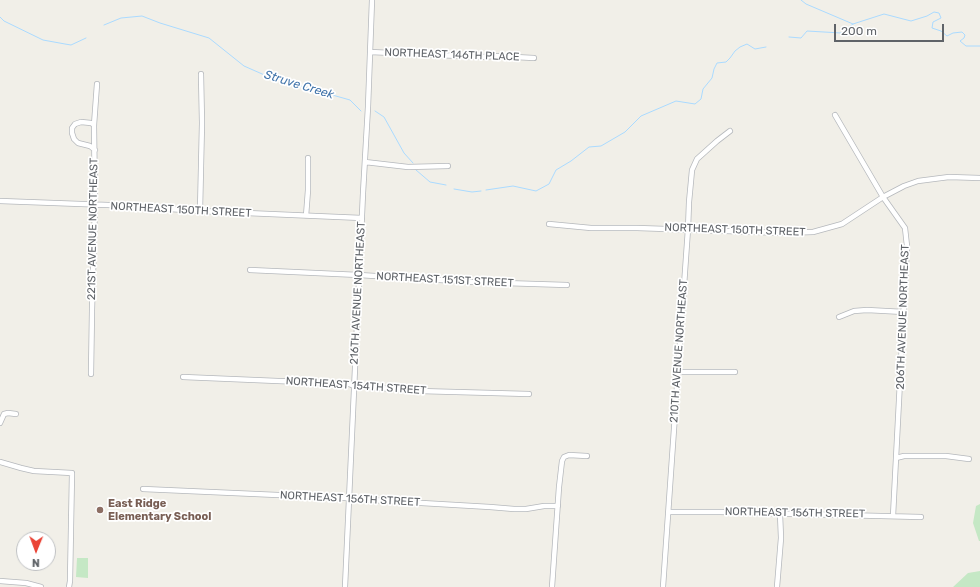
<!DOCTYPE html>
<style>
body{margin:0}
#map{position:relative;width:980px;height:587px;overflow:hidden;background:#f1efe8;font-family:Rubik,sans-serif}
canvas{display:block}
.north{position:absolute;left:16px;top:531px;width:40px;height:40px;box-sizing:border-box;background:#fff;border:1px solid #bfc1c3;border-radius:50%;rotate:181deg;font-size:11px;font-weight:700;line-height:16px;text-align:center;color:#5f6368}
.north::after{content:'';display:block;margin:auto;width:14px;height:18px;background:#ea4335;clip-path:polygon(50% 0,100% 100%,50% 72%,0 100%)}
.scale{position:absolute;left:834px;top:24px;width:110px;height:18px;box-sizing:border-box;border:2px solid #5f6368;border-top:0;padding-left:5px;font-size:12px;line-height:14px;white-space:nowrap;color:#5f6368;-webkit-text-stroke:3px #fff;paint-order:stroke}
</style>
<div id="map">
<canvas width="980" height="587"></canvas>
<div class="north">N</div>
<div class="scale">200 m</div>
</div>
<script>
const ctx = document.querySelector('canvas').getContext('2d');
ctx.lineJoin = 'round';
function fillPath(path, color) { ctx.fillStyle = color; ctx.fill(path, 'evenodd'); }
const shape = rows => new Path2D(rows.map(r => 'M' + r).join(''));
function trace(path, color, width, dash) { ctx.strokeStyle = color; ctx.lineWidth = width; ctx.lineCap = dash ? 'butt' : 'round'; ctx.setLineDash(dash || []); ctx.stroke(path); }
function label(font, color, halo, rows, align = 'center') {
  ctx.font = font + ' Rubik,sans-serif'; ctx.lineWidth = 3.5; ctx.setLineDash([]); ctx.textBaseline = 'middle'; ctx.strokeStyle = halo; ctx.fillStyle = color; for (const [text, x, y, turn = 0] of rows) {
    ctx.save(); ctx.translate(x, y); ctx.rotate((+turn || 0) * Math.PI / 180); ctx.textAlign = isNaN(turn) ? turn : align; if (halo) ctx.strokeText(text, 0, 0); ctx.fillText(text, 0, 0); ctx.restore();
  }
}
fillPath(shape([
 [980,504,980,541,979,541,973,523,976,506],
 [77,558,88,558,88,578,76,577],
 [980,571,980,587,953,587,968,573]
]), '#c5e8c5');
trace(shape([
 [801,0,806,4,853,24],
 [0,17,4,21,43,40,65,44,71,45,86,38],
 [104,25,121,18,142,16,160,23,209,38,244,66,269,77,350,100,361,111],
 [789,37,801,38,807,31,841,33,853,24,884,14,911,21,927,16,934,12,939,13,941,18,933,22,932,28,941,31,947,36,953,33,962,32,965,35,964,38,960,41,966,46,980,46],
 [375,111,384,117,404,153,413,163],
 [416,170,430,182,446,185],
 [454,189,472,192,481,191],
 [486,190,513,186,536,191,549,184,556,170,571,161,589,147,601,146,625,132,641,116,676,101,695,104,701,99,703,89,712,78,714,69,717,63,726,62,730,58,735,51,740,47,747,44,755,49,766,47]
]), '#aadaff', 1);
const minor = shape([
 [370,52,482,57,495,56,534,58],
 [835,115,883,197,905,228,907,246,893,516],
 [94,125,91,123,81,122,75,124,72,128,72,133,74,139,78,143,90,146,95,150],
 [365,162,408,167,448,166],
 [0,201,108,205,200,211,362,218],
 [200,211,202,123,201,74],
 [306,216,308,190,308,158],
 [549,224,591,228,637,228,784,233,813,232,842,224,883,197,904,186,918,181,949,177,980,178],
 [250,270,359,275,472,282,567,285],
 [839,317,854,311,867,310,904,312],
 [678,372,735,372],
 [91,374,92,310,95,205,94,125,97,84],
 [183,377,349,384,354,386,419,391,529,394],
 [0,423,4,414,8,413,16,414],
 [896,458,904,456,946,456,969,459],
 [0,462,21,468,34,471,72,473,70,581,69,587],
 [143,489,345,498,353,499,490,507,514,509,526,509,544,506,558,506],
 [669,512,720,512,921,517],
 [0,581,26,583,41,587],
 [345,587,363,193,368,107,372,0],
 [552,587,559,487,562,461,564,457,569,455,587,456],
 [663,587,682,314,688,229,689,202,691,181,692,170,697,159,717,141,730,131],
 [777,587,781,538,780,514]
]);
trace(minor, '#b5b8bc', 6);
trace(minor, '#fff', 4.5);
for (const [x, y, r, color] of [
 [100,510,4,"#8d6e63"]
]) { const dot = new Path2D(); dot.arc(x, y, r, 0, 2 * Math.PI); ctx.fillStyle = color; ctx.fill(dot); trace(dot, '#fff', 1.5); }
label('11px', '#5f6368', '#fff', [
 ["NORTHEAST 146TH PLACE",452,55,2],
 ["NORTHEAST 150TH STREET",181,210,3],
 ["221ST AVENUE NORTHEAST",93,229,-89],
 ["NORTHEAST 150TH STREET",735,230,2],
 ["NORTHEAST 151ST STREET",445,280,3],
 ["216TH AVENUE NORTHEAST",358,293,-87],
 ["206TH AVENUE NORTHEAST",903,317,-88],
 ["210TH AVENUE NORTHEAST",679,351,-86],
 ["NORTHEAST 154TH STREET",356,386,4],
 ["NORTHEAST 156TH STREET",350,499,3],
 ["NORTHEAST 156TH STREET",795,513,1]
]);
label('bold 11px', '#785e54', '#fff', [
 ["East Ridge",108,504],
 ["Elementary School",108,517]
], 'left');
label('italic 12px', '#4174aa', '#fff', [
 ["Struve Creek",299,85,17]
]);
</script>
